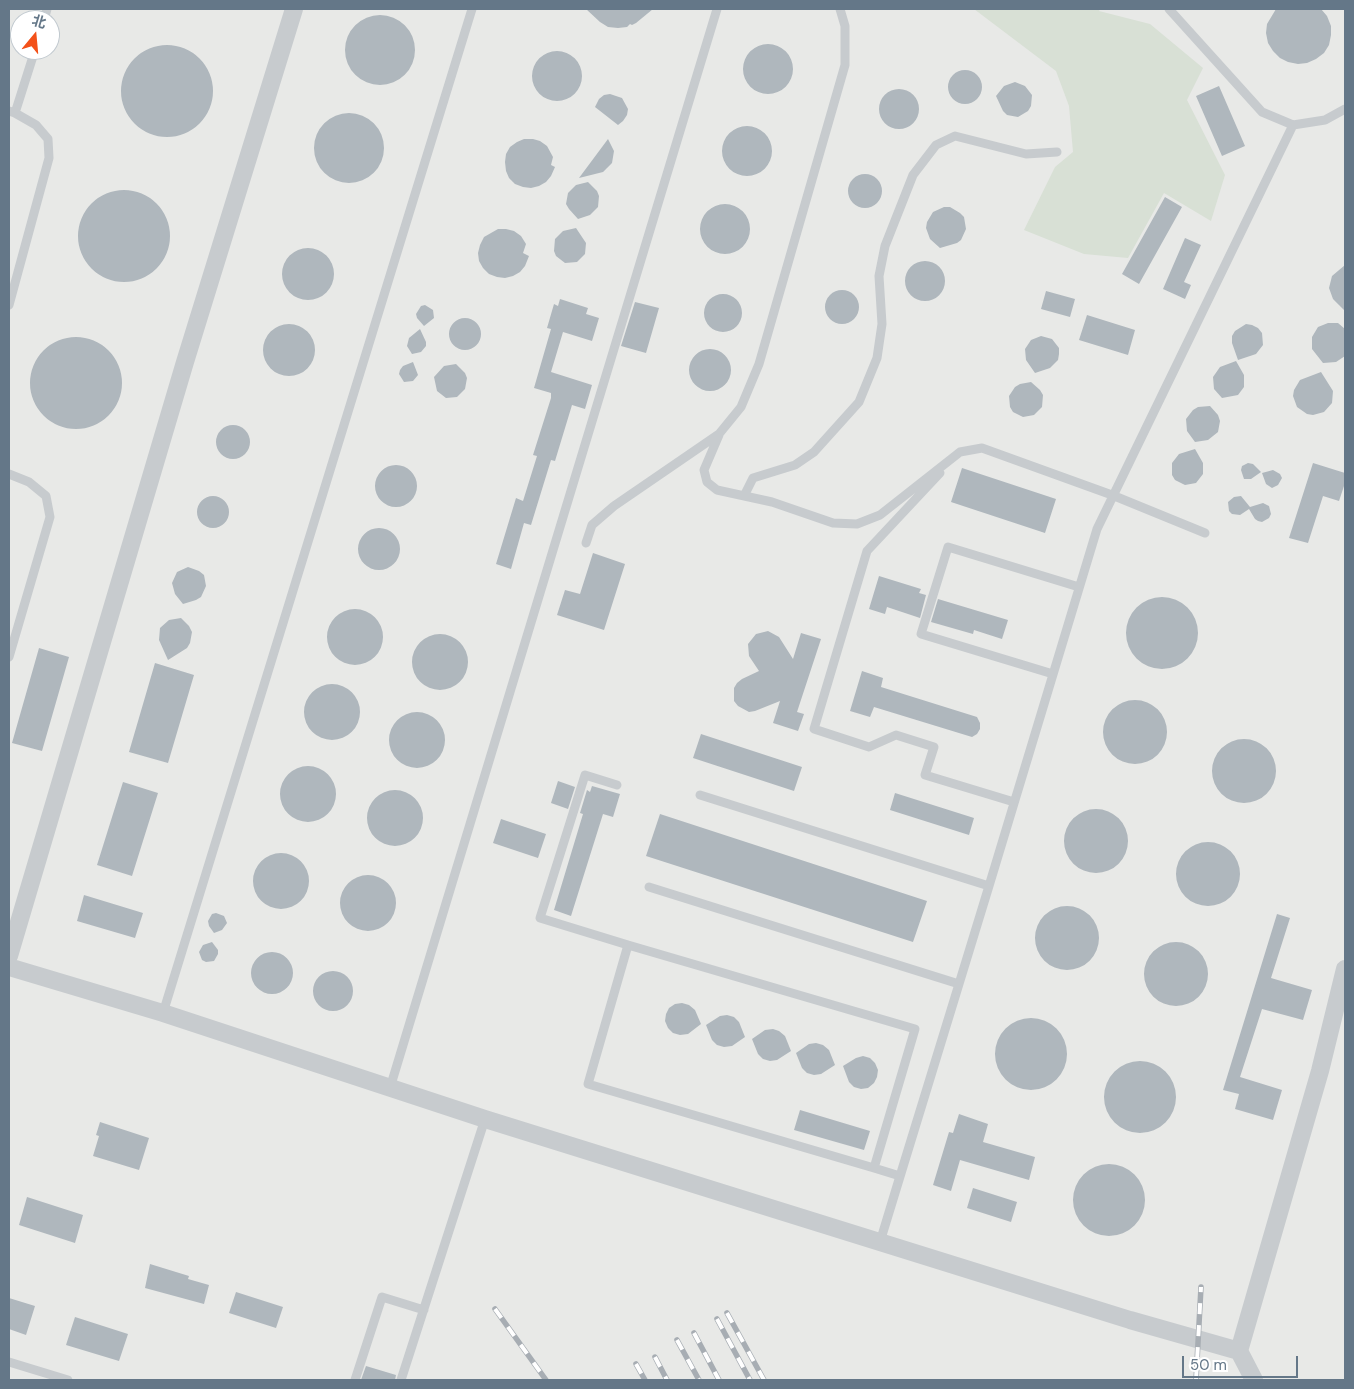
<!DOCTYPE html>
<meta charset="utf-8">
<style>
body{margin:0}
#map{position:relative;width:1354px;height:1389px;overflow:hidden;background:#f8f8f4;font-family:"DM Sans","Noto Sans SC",sans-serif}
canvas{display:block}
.frame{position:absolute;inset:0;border:10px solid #647788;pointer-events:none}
.north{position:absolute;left:10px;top:10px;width:50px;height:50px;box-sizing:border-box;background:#fff;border:1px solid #c1c9cf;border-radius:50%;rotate:17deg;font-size:14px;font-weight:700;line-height:20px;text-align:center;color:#647788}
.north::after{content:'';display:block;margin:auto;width:18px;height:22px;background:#f35119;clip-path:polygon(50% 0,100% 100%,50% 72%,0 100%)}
.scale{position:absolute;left:1182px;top:1356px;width:116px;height:22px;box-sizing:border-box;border:2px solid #647788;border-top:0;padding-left:6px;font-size:15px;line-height:18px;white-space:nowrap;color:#647788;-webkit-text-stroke:4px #fff;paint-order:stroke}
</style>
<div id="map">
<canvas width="1354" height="1389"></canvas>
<div class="frame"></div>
<div class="north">北</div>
<div class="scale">50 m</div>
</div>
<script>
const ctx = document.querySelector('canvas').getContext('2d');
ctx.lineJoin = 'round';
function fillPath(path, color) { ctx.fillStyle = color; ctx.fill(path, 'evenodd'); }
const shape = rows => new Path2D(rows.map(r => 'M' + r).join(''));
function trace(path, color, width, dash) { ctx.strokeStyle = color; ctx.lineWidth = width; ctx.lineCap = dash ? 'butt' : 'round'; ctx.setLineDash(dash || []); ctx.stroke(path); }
fillPath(shape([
 [9,9,1345,9,1345,1380,9,1380],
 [20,20,50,20,50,50,20,50]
]), '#e8e9e7');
fillPath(shape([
 [974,9,1100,9,1099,11,1150,24,1203,68,1187,100,1225,175,1211,221,1164,193,1128,258,1084,254,1024,230,1055,167,1073,152,1069,106,1056,71]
]), '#d8e0d5');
fillPath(shape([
 [586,9,653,9,636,23,632,25,630,24,627,27,618,28,608,27,600,22],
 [1276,9,1321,9,1327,16,1331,26,1331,35,1329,45,1324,53,1316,59,1307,63,1298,64,1288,62,1280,58,1273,51,1268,43,1266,33,1267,24],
 '345 50a35 35 0 1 1 70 0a35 35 0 1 1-70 0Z',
 '743 69a25 25 0 1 1 50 0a25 25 0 1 1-50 0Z',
 '121 91a46 46 0 1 1 92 0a46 46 0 1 1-92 0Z',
 '532 76a25 25 0 1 1 50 0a25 25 0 1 1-50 0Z',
 '948 87a17 17 0 1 1 34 0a17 17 0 1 1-34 0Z',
 [1015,82,1025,86,1032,95,1031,106,1028,111,1018,117,1007,115,1003,111,996,96,1004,86],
 [1219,86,1245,146,1222,156,1196,96],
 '879 109a20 20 0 1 1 40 0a20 20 0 1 1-40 0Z',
 [610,94,622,98,628,109,627,115,623,121,618,125,595,107,599,99,604,95],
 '314 148a35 35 0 1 1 70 0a35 35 0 1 1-70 0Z',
 '722 151a25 25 0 1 1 50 0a25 25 0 1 1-50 0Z',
 [524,139,533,139,540,141,547,146,553,157,551,165,555,167,551,176,546,182,539,186,531,188,523,187,515,184,509,178,506,171,505,162,506,154,510,147,517,142],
 [608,139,614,151,612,163,603,172,579,178],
 '848 191a17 17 0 1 1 34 0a17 17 0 1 1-34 0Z',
 [588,182,597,191,599,196,598,207,590,215,578,219,569,209,566,204,568,193,576,185],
 '78 236a46 46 0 1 1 92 0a46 46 0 1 1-92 0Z',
 [1165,197,1182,207,1139,284,1122,274],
 '700 229a25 25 0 1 1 50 0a25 25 0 1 1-50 0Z',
 [944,207,950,207,960,213,964,217,966,229,961,240,957,243,940,248,930,239,926,228,927,222,933,212],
 [576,228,586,243,585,254,577,262,565,263,556,256,554,251,555,239,563,231],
 [498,229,506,229,514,231,521,236,526,244,523,253,529,256,525,266,520,272,513,276,505,278,497,277,489,274,483,268,479,261,478,253,480,245,484,237],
 [1185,238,1201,245,1184,282,1191,285,1185,299,1163,289],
 '282 274a26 26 0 1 1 52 0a26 26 0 1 1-52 0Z',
 '905 281a20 20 0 1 1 40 0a20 20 0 1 1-40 0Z',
 [1345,265,1345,311,1333,299,1329,288,1332,276],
 '825 307a17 17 0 1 1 34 0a17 17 0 1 1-34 0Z',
 [1046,291,1075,299,1070,317,1041,309],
 '704 313a19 19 0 1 1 38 0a19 19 0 1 1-38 0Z',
 [560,299,588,308,586,314,599,318,592,341,563,332,551,372,592,385,585,409,572,405,555,461,551,460,531,525,524,523,511,569,496,564,516,498,523,501,537,456,533,455,551,398,551,393,534,388,551,329,547,328,554,304,558,306],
 [635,302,659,308,646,353,621,346],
 [425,305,433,310,434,318,424,326,417,318,416,314,421,306],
 [1087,315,1135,330,1128,355,1079,340],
 '449 334a16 16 0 1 1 32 0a16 16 0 1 1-32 0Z',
 [1328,323,1338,323,1345,329,1345,356,1336,362,1323,363,1312,349,1312,337,1318,327],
 '263 350a26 26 0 1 1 52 0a26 26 0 1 1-52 0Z',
 [1246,324,1252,325,1258,328,1262,333,1263,345,1256,354,1238,360,1232,343,1232,336,1235,331],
 [420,329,426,342,426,346,421,352,412,354,407,346,409,338],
 [1041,336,1052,339,1059,348,1059,354,1058,360,1050,368,1035,373,1026,360,1025,349,1031,340],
 '30 383a46 46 0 1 1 92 0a46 46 0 1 1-92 0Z',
 '689 370a21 21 0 1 1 42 0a21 21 0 1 1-42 0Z',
 [1236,361,1244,375,1244,387,1238,395,1222,398,1214,389,1213,377,1220,367],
 [413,362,418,375,413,381,404,382,399,374,400,370,403,366],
 [456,364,465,373,467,378,465,389,457,397,446,398,437,391,434,377,444,366],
 [1321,372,1333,391,1332,403,1324,412,1313,415,1307,414,1297,407,1293,396,1294,390,1300,380],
 [1031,382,1040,390,1043,395,1042,407,1034,415,1023,417,1013,412,1010,407,1009,396,1015,387,1020,384],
 [1210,406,1218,415,1220,421,1218,432,1208,440,1195,442,1187,431,1186,419,1193,410,1198,407],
 '216 442a17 17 0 1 1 34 0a17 17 0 1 1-34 0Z',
 [1195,449,1203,463,1203,474,1196,483,1185,485,1175,480,1172,475,1172,463,1179,454],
 [1248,463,1253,464,1261,472,1251,479,1244,479,1241,470,1242,466],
 [1313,463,1345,473,1345,483,1339,501,1323,496,1308,543,1289,538],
 '375 486a21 21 0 1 1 42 0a21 21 0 1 1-42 0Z',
 [962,468,1056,499,1045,533,951,502],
 [1273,470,1280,474,1282,478,1278,485,1272,488,1266,484,1262,473],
 '197 512a16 16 0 1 1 32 0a16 16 0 1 1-32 0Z',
 [1241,496,1250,507,1263,503,1269,506,1271,514,1269,518,1262,522,1258,521,1255,519,1249,509,1240,515,1232,514,1229,511,1228,502,1234,497],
 '358 549a21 21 0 1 1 42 0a21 21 0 1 1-42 0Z',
 [593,553,625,564,604,630,557,615,565,590,580,594],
 [188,567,199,571,204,575,206,586,201,597,196,600,183,604,175,594,172,583,177,572],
 [879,576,921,589,919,593,926,595,920,618,887,607,885,614,869,609],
 '1126 633a36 36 0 1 1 72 0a36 36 0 1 1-72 0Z',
 [938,599,1008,620,1002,639,974,630,973,634,931,622],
 '327 637a28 28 0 1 1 56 0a28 28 0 1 1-56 0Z',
 [181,618,189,626,192,632,190,643,187,648,168,660,159,640,160,628,169,620],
 [768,631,779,637,793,659,801,633,821,639,797,712,804,714,798,731,773,723,780,701,755,711,749,712,738,706,734,701,734,688,737,683,742,679,759,671,749,656,748,644,756,634],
 '412 662a28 28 0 1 1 56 0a28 28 0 1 1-56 0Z',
 [39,648,69,657,42,751,12,743],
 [155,663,194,675,168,763,129,752],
 [862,671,883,678,881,687,977,717,980,723,980,729,977,734,972,737,874,707,870,717,850,711],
 '304 712a28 28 0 1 1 56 0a28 28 0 1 1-56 0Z',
 '1103 732a32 32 0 1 1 64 0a32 32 0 1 1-64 0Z',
 '389 740a28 28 0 1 1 56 0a28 28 0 1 1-56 0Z',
 [701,734,802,767,794,791,693,758],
 '1212 771a32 32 0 1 1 64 0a32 32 0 1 1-64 0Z',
 '280 794a28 28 0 1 1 56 0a28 28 0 1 1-56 0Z',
 [558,781,575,787,568,809,551,803],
 [123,782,158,793,132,876,97,865],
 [592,786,620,794,613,817,603,814,571,916,554,910,583,814,580,813,587,790,590,792],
 '367 818a28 28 0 1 1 56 0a28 28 0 1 1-56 0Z',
 [895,793,974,818,969,835,890,810],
 '1064 841a32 32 0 1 1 64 0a32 32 0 1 1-64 0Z',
 [660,814,927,901,913,942,646,856],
 [501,819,546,834,538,858,493,843],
 '1176 874a32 32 0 1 1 64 0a32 32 0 1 1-64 0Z',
 '253 881a28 28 0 1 1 56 0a28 28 0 1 1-56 0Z',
 '340 903a28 28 0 1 1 56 0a28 28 0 1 1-56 0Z',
 [84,895,143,913,135,938,77,921],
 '1035 938a32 32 0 1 1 64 0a32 32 0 1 1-64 0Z',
 [216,913,224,916,227,923,222,930,214,933,209,926,208,921,212,914],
 [1277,914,1290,918,1271,978,1312,990,1303,1020,1262,1009,1240,1077,1282,1090,1273,1120,1235,1109,1239,1094,1223,1090],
 '1144 974a32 32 0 1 1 64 0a32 32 0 1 1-64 0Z',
 [212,942,218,950,218,954,214,961,206,962,202,960,199,952,203,945],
 '251 973a21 21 0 1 1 42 0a21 21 0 1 1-42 0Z',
 '313 991a20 20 0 1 1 40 0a20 20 0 1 1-40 0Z',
 [682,1003,689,1005,695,1010,701,1024,688,1034,680,1035,673,1033,668,1028,665,1021,666,1014,669,1008,675,1004],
 [727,1015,734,1017,739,1022,745,1037,732,1046,724,1047,717,1045,712,1040,706,1025,720,1016],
 '995 1054a36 36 0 1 1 72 0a36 36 0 1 1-72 0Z',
 [773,1029,779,1031,785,1036,791,1051,777,1060,770,1061,763,1059,758,1054,752,1039,765,1030],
 [816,1043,823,1045,829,1050,835,1065,821,1074,814,1075,807,1073,802,1068,796,1053,809,1044],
 [863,1056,870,1058,875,1063,878,1070,877,1077,874,1083,868,1088,861,1089,854,1087,849,1082,843,1066,856,1058],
 '1104 1097a36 36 0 1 1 72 0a36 36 0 1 1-72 0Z',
 [800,1110,870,1131,864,1150,794,1130],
 [959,1114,988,1124,983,1142,1035,1157,1029,1180,960,1160,951,1191,933,1185,949,1132,953,1133],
 [100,1122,149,1138,139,1170,93,1156,99,1136,96,1135],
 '1073 1200a36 36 0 1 1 72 0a36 36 0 1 1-72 0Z',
 [973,1188,1017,1202,1011,1222,967,1208],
 [27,1197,83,1215,75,1243,19,1225],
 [150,1264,189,1276,188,1279,209,1285,204,1304,145,1288],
 [236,1292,283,1307,276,1328,229,1313],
 [9,1298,35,1306,26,1335,9,1329],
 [75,1317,128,1334,119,1361,66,1345],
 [366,1366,396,1375,395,1380,361,1380]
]), '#afb7bd');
trace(shape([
 [1169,9,1262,112,1293,125,1325,120,1345,109],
 [44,20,47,9],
 [9,111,15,113,36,125,48,139,49,158,9,305],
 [15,113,35,50],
 [719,435,704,470,707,482,717,490,772,502,833,523,857,524,880,515,960,452,982,448,1112,495,1205,533],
 [940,473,867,551,814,729,869,747,896,735,934,747,925,775,1014,802],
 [9,474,29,482,46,496,50,517,9,657],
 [744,496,753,478,795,465,814,452,859,402,877,358,882,324,879,276,885,246,913,175,936,145,955,136,1026,154,1057,152],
 [586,543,592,525,614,506,719,434,741,407,759,364,845,65,845,26,840,9],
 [1053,674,921,634,948,547,1079,587],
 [617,785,585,775,540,918,628,945],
 [700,795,989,886],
 [649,887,959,984,900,1176,880,1242,989,886,1097,529,1293,125],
 [163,1013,472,9],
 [390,1088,717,9],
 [874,1168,915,1029,628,945,588,1084,874,1168,900,1176],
 [9,1362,68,1380],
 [355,1380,382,1297,424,1310],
 [401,1380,485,1119]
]), '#c7cbce', 9);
trace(shape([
 [9,956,185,362,294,9],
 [9,967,163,1013,485,1119,1130,1320,1239,1351],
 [1254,1380,1239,1351,1320,1071,1345,969]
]), '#c7cbce', 18);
const rail = shape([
 [495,1309,546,1380],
 [727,1313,764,1380],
 [717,1319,750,1380],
 [694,1333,719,1380],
 [677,1340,699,1380],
 [655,1357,667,1380],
 [636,1364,645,1380],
 [1196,1380,1201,1287]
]);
trace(rail, '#a7adb3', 5.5);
trace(rail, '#fff', 4, [11]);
</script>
